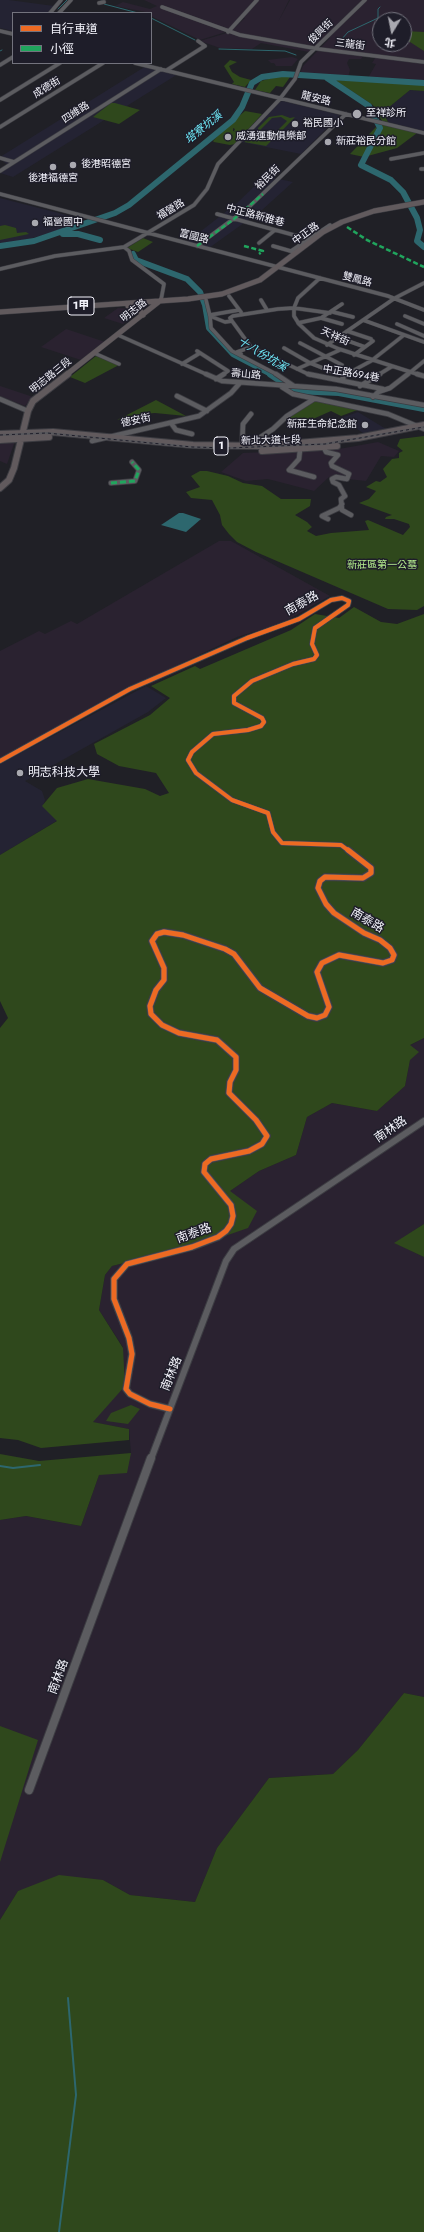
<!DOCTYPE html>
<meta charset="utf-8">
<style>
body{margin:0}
#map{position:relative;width:424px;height:2232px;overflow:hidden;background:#202026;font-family:Jost,"Noto Sans TC",sans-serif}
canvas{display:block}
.legend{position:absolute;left:12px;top:12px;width:140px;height:52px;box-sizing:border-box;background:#1e1d29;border:1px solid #73737d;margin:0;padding:5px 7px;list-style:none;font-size:12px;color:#f3f3fb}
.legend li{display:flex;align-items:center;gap:8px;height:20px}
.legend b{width:20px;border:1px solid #73737d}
.north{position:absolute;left:372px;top:12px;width:40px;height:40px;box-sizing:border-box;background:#1e1d29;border:1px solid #73737d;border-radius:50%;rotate:190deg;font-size:11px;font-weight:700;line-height:16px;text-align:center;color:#f3f3fb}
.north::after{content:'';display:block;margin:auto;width:14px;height:18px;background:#a9a9b0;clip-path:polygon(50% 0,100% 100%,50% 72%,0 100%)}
</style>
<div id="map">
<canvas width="424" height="2232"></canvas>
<ul class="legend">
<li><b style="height:5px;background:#ed6a23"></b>自行車道</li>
<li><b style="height:5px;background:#20a55d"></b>小徑</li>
</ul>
<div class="north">北</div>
</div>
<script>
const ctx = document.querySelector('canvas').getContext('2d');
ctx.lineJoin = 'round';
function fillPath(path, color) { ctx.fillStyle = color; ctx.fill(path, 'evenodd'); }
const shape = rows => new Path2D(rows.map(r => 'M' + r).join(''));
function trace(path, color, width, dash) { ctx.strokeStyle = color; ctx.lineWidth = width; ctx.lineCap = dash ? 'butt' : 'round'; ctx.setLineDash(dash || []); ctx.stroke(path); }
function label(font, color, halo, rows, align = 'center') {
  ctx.font = font + ' Jost,"Noto Sans TC",sans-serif'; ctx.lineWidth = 3; ctx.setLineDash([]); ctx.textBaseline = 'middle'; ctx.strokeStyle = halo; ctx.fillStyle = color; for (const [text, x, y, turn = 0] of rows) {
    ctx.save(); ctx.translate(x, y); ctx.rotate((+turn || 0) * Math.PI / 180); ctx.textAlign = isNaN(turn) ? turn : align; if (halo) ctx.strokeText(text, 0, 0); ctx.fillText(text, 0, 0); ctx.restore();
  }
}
fillPath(shape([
 [0,0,9,0,54,6,48,13,13,13,13,31,0,28],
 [146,66,178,74,13,177,0,173,0,170,8,165,0,159,0,157],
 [410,90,424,91,424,131,388,122,383,112],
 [280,102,282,101,340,115,301,154,241,142],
 [265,176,293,182,262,210,209,248,187,242,237,203],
 [0,198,78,218,63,229,33,238,0,244],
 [358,412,386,429,363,433,341,418],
 [146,686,166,698,148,712,25,781,42,791,45,800,43,806,58,820,0,855,0,764]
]), '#242333');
fillPath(shape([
 [144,0,289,0,278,22,290,0,424,0,424,82,368,78,376,64,372,63,376,57,364,55,361,59,349,59,347,63,350,70,348,77,300,74,303,66,330,38,324,38,309,52,261,43,252,49,220,48,200,41,230,32,245,18,242,17,226,32,200,40,151,16,151,13,115,6,123,2,150,9,157,6],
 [380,20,404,20,404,44,380,44],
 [292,57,298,59,292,66,276,66,274,63,271,63,268,60],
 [118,308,134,309,137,312,123,324,104,318],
 [66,329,105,342,81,360,41,347],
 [0,386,33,397,25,406,0,396],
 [0,440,15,441,7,464,0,461],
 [378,442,399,451,394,457,381,456,366,481,329,477,314,491,268,479,246,481,221,472,243,453,339,449],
 [219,541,231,541,330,596,280,624,237,637,129,688,0,758,0,651,39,631,45,634,71,621,77,624],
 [424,1038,424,1224,395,1243,424,1257,424,1697,404,1693,358,1750,333,1774,269,1778,217,1848,195,1902,130,1895,103,1880,18,1891,0,1920,0,1520,26,1516,81,1526,99,1475,131,1453,129,1429,92,1422,123,1347,99,1310,105,1275,112,1266,202,1244,230,1191,259,1171,296,1155,307,1117,332,1103,377,1111,405,1086,410,1060,409,1046]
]), '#2a2230');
fillPath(shape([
 [404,31,424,32,424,51,410,42,404,41],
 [230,60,237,62,229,66,232,72,240,77,251,80,245,87,232,84,234,82,224,66],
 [276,77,290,77,283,87,276,86,270,93,255,90,261,81],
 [335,80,424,84,424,91,410,90,383,112,388,122,382,121,373,105],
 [111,103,115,103,140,110,119,124,93,117],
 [245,111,262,114,245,133,234,131,235,129,233,128,233,131,242,133,235,144,230,145,214,142,213,141,225,128],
 [282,115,290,118,295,117,275,138,271,137,273,134,258,131,258,128,269,117],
 [281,117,287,121,276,132,268,133,262,131,261,129,272,118],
 [382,124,417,133,397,148,364,157,350,154,377,126,375,134,379,135],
 [251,135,269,139,273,139,266,146,244,142],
 [5,225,16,228,17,233,26,232,29,234,0,240,0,226],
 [143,238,153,242,138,252,127,248],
 [96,356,119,365,85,383,70,377],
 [156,400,186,416,155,413,141,414,117,420],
 [314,400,360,409,341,416,331,411,313,419,323,426,321,427,287,417],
 [424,436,424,606,417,610,388,609,256,552,237,542,229,534,222,525,220,515,212,500,191,498,186,492,200,487,191,476,200,471,207,471,228,476,243,483,262,486,281,499,311,499,310,506,295,515,307,522,312,527,307,531,316,536,331,533,369,530,365,521,368,520,403,535,410,527,409,524,394,519,385,519,386,517,392,515,359,503,369,499,376,491,366,487,376,481,380,482,387,477,383,469,392,459,399,458,399,453,403,451,397,446,400,439],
 [354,607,381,622,397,624,424,614,424,1038,410,1045,419,1052,410,1060,405,1086,377,1111,332,1103,307,1117,296,1155,259,1171,230,1191,257,1211,248,1228,202,1244,112,1266,105,1275,99,1310,123,1348,125,1386,93,1422,129,1429,129,1440,41,1448,18,1440,0,1438,0,1028,8,1018,0,1001,0,855,57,821,42,806,57,788,88,779,145,789,160,796,169,793,156,773,119,766,97,754,94,744,150,715,170,698,151,686,195,666,200,669,291,630,315,614,339,618],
 [424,1224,424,1257,394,1243],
 [131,1405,140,1409,128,1424,106,1421,111,1413],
 [131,1453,127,1473,99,1475,81,1526,26,1516,0,1520,0,1454,39,1461],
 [404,1693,424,1697,424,2232,0,2232,0,1920,18,1891,59,1875,103,1880,130,1895,195,1902,217,1848,269,1778,333,1774,358,1750],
 [0,1726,38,1740,0,1862]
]), '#2f481c');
fillPath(shape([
 [179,513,183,513,201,519,186,532,161,525]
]), '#2d676e');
trace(shape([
 [101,0,104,4,138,13],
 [58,9,67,0],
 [151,18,195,40],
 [341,40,348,32,378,18,378,9,380,7],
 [219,49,285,51,296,55],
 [0,51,2,50]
]), '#2d676e', 1);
trace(shape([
 [0,1466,13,1468,40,1465],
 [59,2232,76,2095,68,1998]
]), '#2d676e', 2);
trace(shape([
 [327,78,369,106,380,128,361,165,391,180,403,192,417,218,420,230,417,241,424,247],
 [63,234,78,234,100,240],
 [0,246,34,241,115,213,129,205,233,120,242,107,252,83,262,77,283,74,424,83],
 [133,254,136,260,187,279,200,292,205,305,209,328,233,354,273,375]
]), '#2d676e', 6);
trace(shape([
 [271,374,295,390,339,392,424,408]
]), '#2d676e', 8);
const minorFar3 = shape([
 [99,3,104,2],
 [162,7,240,35,319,49,424,62],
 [50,13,61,0],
 [59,13,71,0],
 [0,31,13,34],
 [228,32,257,0],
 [135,63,424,133],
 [0,65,13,57],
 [167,70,205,46,198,41],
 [0,100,60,63],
 [0,127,103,63],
 [0,158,14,162],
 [391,159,424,153],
 [421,169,424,169],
 [0,171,161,69],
 [0,194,388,296,424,310],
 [217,214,312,240],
 [259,243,275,230],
 [197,246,249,207,346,114],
 [273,246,294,252],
 [124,247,129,251,132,260,164,284,161,300],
 [291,251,330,225],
 [0,269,55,256,124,247,194,205,207,189,218,164,279,100,295,79,301,62,365,0],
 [320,278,298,298,294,308,294,316,299,324,314,338,339,349,420,375],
 [229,296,241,312],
 [206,300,210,316,225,322,232,321,251,347,310,375],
 [261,300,267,310],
 [333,312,353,317],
 [210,315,239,310],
 [210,316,211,328,232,351,278,375],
 [405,316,424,324],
 [321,318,342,324],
 [363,320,424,342],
 [232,321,230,318,233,316,278,309,294,308,330,313],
 [298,323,321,318,342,304],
 [397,324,424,336],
 [347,331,371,339],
 [118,335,208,375],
 [337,337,365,347],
 [300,343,342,365],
 [327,345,395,298,424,283],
 [284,348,310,363,333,372],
 [197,351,228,371,222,375],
 [94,353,119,364],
 [241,354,237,352,251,347],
 [354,355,373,341],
 [182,364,200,353],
 [297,369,340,350],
 [345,375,371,361,404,335],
 [378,375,391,367],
 [407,375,424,361]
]);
const minorFar2 = shape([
 [206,374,222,381,336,389,424,405],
 [276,374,294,386],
 [308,374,383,389],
 [417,374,424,376],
 [216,379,224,374],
 [341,380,347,374],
 [360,386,380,374],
 [282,387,293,394,388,414,424,429],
 [177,396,207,411],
 [373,397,378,392,390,388,408,374],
 [0,399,28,411],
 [171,423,176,430,192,434],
 [92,441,199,416,231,393,239,384],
 [242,446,243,424,251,414],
 [247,446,273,429,287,416,314,399],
 [324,448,326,452,338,455,331,463,332,466,349,474,347,479,336,477,332,479,333,482,339,485,345,496,341,499,342,510,351,515],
 [300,450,299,459,289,470,314,477],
 [111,483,135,481,139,470,132,462],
 [328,519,322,516,339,508,342,504],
 [0,761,130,689,247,638,299,619,331,600,342,598,349,601,348,605,315,628,312,644,317,655,314,659,293,664,252,681,234,696,234,703,262,718,264,722,261,726,248,730,213,734,192,752,188,760,196,773,232,800,268,813,273,832,282,843,341,845,349,851]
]);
const minorFar1 = shape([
 [170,1409,150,1404,130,1394,126,1389,132,1354,129,1338,114,1299,114,1279,127,1264,192,1247,218,1237,226,1231,231,1224,233,1216,231,1205,204,1172,205,1164,211,1159,249,1151,262,1144,267,1136,256,1120,229,1093,230,1082,236,1070,236,1057,217,1040,179,1033,162,1025,151,1014,150,1006,156,990,164,980,164,968,152,941,157,934,164,932,183,935,225,949,234,954,260,988,308,1016,317,1018,325,1015,329,1007,317,972,322,963,339,955,383,963,392,960,394,955,390,948,380,940,364,933,334,913,326,904,318,888,320,881,325,877,363,878,371,873,371,868,348,850],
 [151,1459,226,1261,234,1249,424,1121]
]);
const minor = shape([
 [29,1790,151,1458]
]);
const majorFar1 = shape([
 [128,306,138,308,143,315],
 [0,312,188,299,222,294,260,280,323,232,342,222,374,211,424,202],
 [66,375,161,300]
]);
const major = shape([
 [0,434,53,432,193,445,262,446,358,438,424,425],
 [0,440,49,437],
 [262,451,337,446],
 [0,488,9,480,14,468,28,411,33,401,68,374]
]);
trace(minorFar3, '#3c3c42', 4.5);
trace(minorFar2, '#3c3c42', 6);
trace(minorFar1, '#3c3c42', 8);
trace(minor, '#3c3c42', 10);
trace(majorFar1, '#3c3c42', 6);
trace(major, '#3c3c42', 8);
trace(minorFar3, '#5c5c60', 3.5);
trace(minorFar2, '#5c5c60', 4.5);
trace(minorFar1, '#5c5c60', 6);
trace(minor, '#5c5c60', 8);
trace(majorFar1, '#615a5d', 5);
trace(major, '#615a5d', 6);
const rail = shape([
 [0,435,47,433,192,447,230,448,325,444,424,427]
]);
trace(rail, '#57575c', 2);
trace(rail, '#1e1d29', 1, [3]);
trace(shape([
 [347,227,367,240,424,267],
 [197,246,234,219,263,194],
 [244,246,263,251,259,254]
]), '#20a55d', 2.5, [5, 2.5]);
trace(shape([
 [111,483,135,481,139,470,132,462]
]), '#20a55d', 3, [6, 3]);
trace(shape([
 [0,761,130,689,247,638,299,619,331,600,342,598,349,601,348,605,315,628,312,644,317,655,314,659,293,664,252,681,234,696,234,703,262,718,264,722,261,726,248,730,213,734,192,752,188,760,196,773,232,800,268,813,273,832,282,843,341,845,349,851]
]), '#ed6a23', 4);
trace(shape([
 [170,1409,150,1404,130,1394,126,1389,132,1354,129,1338,114,1299,114,1279,127,1264,192,1247,218,1237,226,1231,231,1224,233,1216,231,1205,204,1172,205,1164,211,1159,249,1151,262,1144,267,1136,256,1120,229,1093,230,1082,236,1070,236,1057,217,1040,179,1033,162,1025,151,1014,150,1006,156,990,164,980,164,968,152,941,157,934,164,932,183,935,225,949,234,954,260,988,308,1016,317,1018,325,1015,329,1007,317,972,322,963,339,955,383,963,392,960,394,955,390,948,380,940,364,933,334,913,326,904,318,888,320,881,325,877,363,878,371,873,371,868,348,850]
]), '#ed6a23', 5);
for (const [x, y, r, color] of [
 [357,114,5,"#a9a9b0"],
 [295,124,4,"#a9a9b0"],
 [228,137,4,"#a9a9b0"],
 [328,142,4,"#a9a9b0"],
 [73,165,4,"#a9a9b0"],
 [53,167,4,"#a9a9b0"],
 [35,223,4,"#a9a9b0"],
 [365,425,4,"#a9a9b0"],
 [20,773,4,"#a9a9b0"]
]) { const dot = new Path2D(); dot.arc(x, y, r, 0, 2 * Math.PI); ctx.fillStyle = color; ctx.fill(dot); trace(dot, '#1e1d29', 1.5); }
label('10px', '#f3f3fb', '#1e1d29', [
 ["俊興街",321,32,-44],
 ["三龍街",350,45,7],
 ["成德街",47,88,-32],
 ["龍安路",316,99,14],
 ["四維路",76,113,-33],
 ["裕民街",268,178,-44],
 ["福營路",171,210,-31],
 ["中正路新雅巷",255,216,15],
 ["中正路",306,234,-36],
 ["富國路",194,237,14],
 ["雙鳳路",357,280,15],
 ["明志路",134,311,-39],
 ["天祥街",335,337,24],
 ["中正路694巷",351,374,10],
 ["壽山路",246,375,5],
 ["明志路三段",51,376,-39],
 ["德安街",136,421,-12],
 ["新北大道七段",271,441,-1]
]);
label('10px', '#f3f3fb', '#1e1d29', [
 ["至祥診所",366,114],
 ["裕民國小",303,124],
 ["威湧運動俱樂部",236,137],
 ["新莊裕民分館",336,142],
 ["後港昭德宮",81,165],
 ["後港福德宮",53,179,"center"],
 ["福營國中",43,223],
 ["新莊生命紀念館",357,425,"right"]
], 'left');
label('10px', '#b8f291', '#1e1d29', [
 ["新莊區第一公墓",382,566]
]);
label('italic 11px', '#6feaf8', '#1e1d29', [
 ["塔寮坑溪",204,128,-39],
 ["十八份坑溪",262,355,31]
]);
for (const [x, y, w] of [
 [81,306,26],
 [221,446,14]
]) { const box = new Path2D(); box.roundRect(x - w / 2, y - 9, w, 18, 3); ctx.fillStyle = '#1e1d29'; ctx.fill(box); trace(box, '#f3f3fb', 1); }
label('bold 11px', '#f3f3fb', null, [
 ["1甲",81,306],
 ["1",221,446]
]);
label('12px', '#f3f3fb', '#1e1d29', [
 ["南泰路",302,604,-29],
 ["南泰路",367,921,30],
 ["南林路",391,1130,-34],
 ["南泰路",194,1234,-20],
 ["南林路",172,1374,-68],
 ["南林路",59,1677,-70]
]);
label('12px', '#f3f3fb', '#1e1d29', [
 ["明志科技大學",28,773]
], 'left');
</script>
